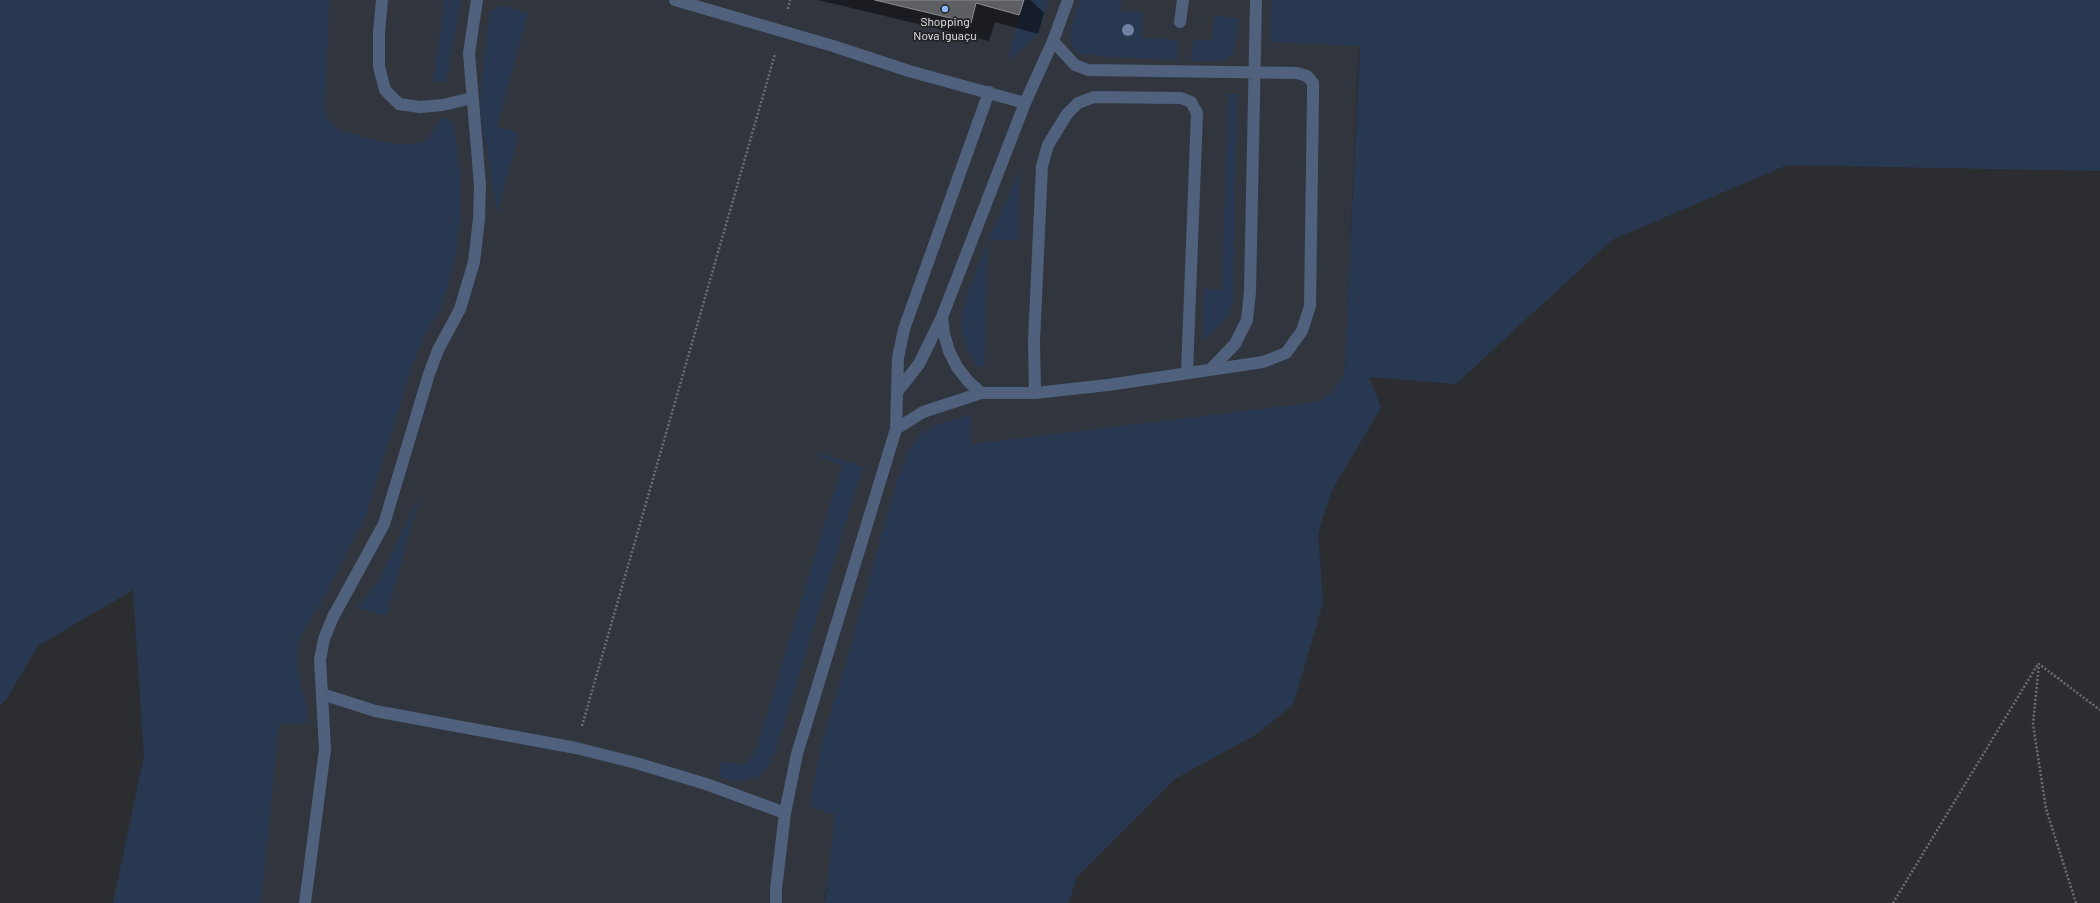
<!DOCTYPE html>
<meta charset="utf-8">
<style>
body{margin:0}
canvas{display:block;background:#2b2d30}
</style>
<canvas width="2100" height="903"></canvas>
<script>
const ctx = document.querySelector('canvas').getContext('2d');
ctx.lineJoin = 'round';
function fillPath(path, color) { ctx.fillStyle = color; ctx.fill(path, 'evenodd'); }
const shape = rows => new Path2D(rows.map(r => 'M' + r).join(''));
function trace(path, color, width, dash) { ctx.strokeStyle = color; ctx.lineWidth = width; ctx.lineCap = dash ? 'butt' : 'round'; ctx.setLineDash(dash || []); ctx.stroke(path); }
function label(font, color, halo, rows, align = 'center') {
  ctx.font = font + ' Barlow,sans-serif'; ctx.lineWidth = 3.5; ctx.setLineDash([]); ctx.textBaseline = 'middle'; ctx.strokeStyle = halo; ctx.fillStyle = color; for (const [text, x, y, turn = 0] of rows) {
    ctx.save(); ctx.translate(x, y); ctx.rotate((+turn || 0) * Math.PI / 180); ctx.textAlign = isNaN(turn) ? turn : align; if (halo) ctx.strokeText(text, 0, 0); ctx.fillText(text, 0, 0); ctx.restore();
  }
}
fillPath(shape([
 [222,0,1361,0,1344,375,1334,390,1322,399,1303,404,971,444,824,895,825,903,226,903]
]), '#31363e');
fillPath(shape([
 [0,0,329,0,325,110,329,121,341,131,393,144,415,144,428,139,440,119,447,118,451,120,454,127,461,179,461,214,455,261,442,306,423,339,412,366,365,518,321,603,303,632,297,648,297,665,306,706,307,723,279,724,261,903,113,903,144,756,133,590,38,646,6,700,0,705],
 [445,0,461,0,447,78,444,82,439,83,433,81],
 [1024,0,1049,0,1038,35,1007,62],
 [1080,0,1121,0,1120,11,1143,12,1142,38,1177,40,1177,60,1105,57,1077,53,1072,47,1070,37,1071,25],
 [1272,0,2100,0,2100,171,1787,165,1612,240,1456,384,1369,377,1381,408,1331,492,1318,534,1323,603,1293,705,1255,735,1175,779,1076,878,1069,903,825,903,835,815,810,807,821,744,843,672,898,477,908,451,919,435,933,426,971,414,971,444,1303,404,1322,399,1334,390,1344,375,1360,46,1270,42],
 [501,5,528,13,497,127,519,133,497,213,480,109,482,73,490,11],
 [1214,15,1239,18,1234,53,1223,61,1191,61,1193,40,1212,40],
 [1228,94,1237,94,1233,302,1230,313,1224,323,1203,340,1204,289,1222,289],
 [1022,167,1019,186,1019,240,988,240,984,368,977,367,967,349,962,331,961,318,967,294,988,240],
 [820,453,863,467,775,753,766,769,760,775,743,781,729,780,719,776,722,761,740,765,749,761,757,747,842,465,819,457],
 [421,492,386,616,356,607,367,597,380,577]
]), '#293851');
fillPath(shape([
 [818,0,1031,0,1044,13,1038,34,995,22,989,41]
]), '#0007');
const building = shape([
 [875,0,1024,0,1019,15,976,3,971,23,875,0]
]);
fillPath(building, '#5d5f63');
trace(building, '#8b8d92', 1);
trace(shape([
 [788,9,790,0],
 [582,726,775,54],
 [1893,903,2038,664],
 [2076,903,2046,809,2033,724,2039,664,2100,710]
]), '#6c6d70', 2.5, [2, 2]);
trace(shape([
 [382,0,379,32,379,67,385,90,399,104,420,107,443,105,472,98],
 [675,0,833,46,909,71,1025,103],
 [1180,22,1183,0],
 [942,317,944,334,949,351,957,367,968,381,981,393],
 [1211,369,1235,344,1247,320,1250,292,1256,0],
 [897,392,919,364,942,317,1025,103,1053,41,1068,0],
 [1035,393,1034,341,1042,166,1048,145,1067,114,1078,103,1094,97,1181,98,1191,102,1197,113,1187,372],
 [896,429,923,412,981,393,1035,393,1108,385,1263,362,1286,353,1302,331,1310,306,1313,96,1313,83,1307,76,1297,73,1088,70,1075,65,1053,41],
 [322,694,375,711,576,748,636,763,706,784,785,813],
 [305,903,325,749,320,660,324,639,333,617,384,524,429,374,438,350,460,309,474,262,479,219,480,185,469,53,477,0],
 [776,903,776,889,785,813,797,754,896,429,898,358,904,329,989,92]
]), '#50617d', 12);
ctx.fillStyle = '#6f82a1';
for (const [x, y] of [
 [1128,30]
]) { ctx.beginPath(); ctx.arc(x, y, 6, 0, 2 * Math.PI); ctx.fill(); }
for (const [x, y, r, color] of [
 [945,9,4,"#8fb8fd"]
]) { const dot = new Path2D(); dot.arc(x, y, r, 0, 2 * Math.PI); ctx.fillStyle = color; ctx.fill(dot); trace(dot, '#212326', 1.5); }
label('12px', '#ecedf0', '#212326', [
 ["Shopping",945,22],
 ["Nova Iguaçu",945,36]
]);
</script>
